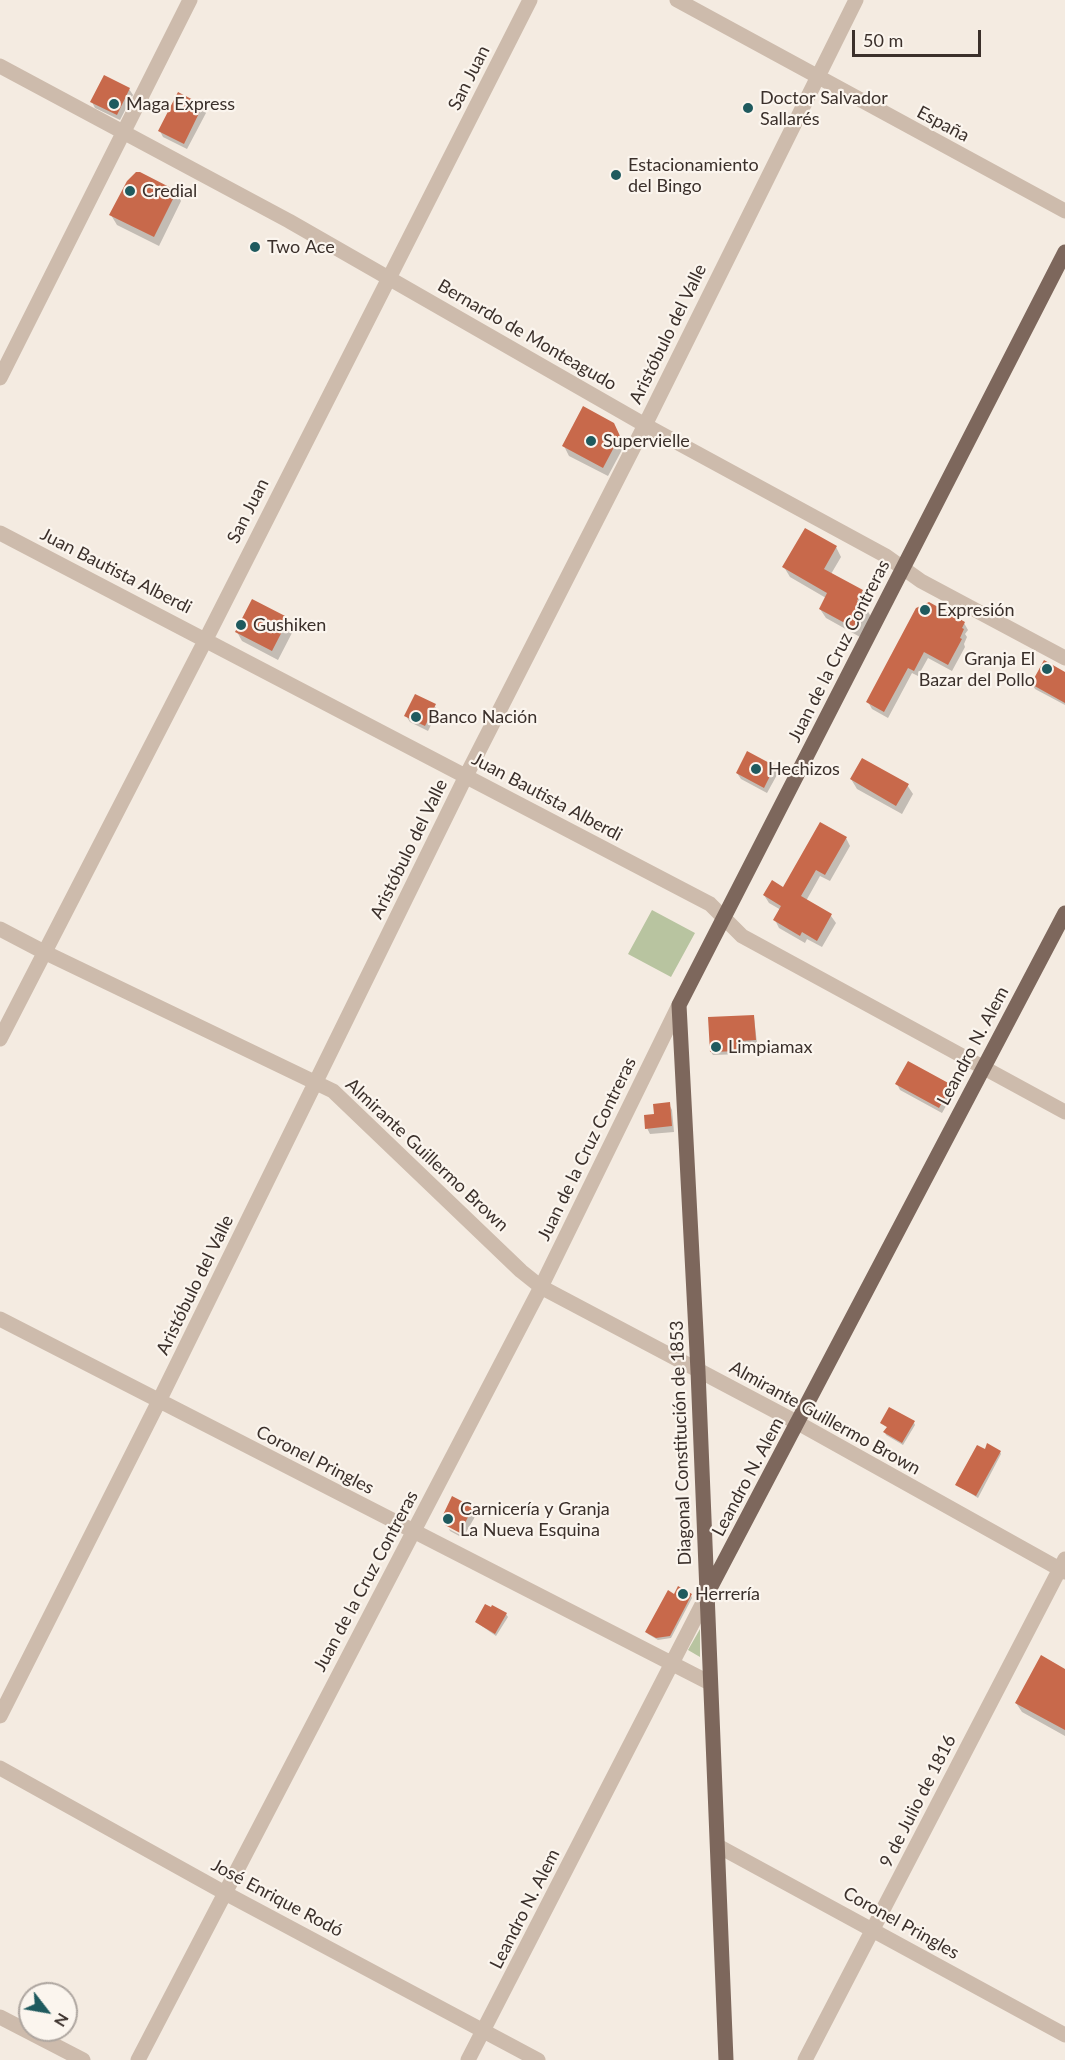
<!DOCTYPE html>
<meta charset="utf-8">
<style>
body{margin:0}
#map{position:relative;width:1065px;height:2060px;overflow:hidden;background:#f4ebe1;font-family:Lato,sans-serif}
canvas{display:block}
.north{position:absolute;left:18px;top:1982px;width:60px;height:60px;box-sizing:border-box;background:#fbf5ee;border:2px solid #aea6a0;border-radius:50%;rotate:121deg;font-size:16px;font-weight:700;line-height:24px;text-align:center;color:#3b302b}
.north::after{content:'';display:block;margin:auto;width:21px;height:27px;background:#1f5a5e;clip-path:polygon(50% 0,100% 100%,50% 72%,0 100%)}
.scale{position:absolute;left:852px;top:30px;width:129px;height:27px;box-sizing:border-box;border:3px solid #3b302b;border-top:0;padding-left:8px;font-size:18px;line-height:21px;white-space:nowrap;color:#3b302b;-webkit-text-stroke:4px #fbf5ee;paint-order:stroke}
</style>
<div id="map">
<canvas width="1065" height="2060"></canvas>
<div class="north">N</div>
<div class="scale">50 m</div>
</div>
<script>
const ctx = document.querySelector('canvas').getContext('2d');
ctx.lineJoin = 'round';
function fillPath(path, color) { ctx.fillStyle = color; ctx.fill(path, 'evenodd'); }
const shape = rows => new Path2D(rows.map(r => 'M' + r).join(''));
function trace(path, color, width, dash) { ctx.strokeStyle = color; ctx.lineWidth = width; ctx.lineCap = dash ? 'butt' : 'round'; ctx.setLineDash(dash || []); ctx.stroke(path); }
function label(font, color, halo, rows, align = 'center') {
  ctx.font = font + ' Lato,sans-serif'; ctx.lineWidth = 4.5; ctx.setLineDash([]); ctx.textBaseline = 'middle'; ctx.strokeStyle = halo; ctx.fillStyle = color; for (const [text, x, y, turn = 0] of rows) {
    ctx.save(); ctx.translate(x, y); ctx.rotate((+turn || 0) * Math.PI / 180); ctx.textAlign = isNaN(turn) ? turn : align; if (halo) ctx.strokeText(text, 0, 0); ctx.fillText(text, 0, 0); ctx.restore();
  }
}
fillPath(shape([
 [652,910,695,933,671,977,628,954],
 [700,1629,700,1657,688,1650]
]), '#b8c4a0');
fillPath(shape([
 [104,77,129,89,133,95,120,120,95,108,92,102],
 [178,94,202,107,206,113,187,149,163,137,160,131],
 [176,192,181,201,159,246,117,225,111,215],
 [613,424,624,446,608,476,569,456,564,446],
 [836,547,841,557,831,574,862,591,868,601,865,606,871,617,860,637,826,618,820,609,826,598,790,577,784,567],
 [253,601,288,620,294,629,278,660,242,641,237,632],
 [917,609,964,623,968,630,965,634,967,637,964,644,965,647,952,671,928,658,918,676,912,673,888,718,872,709,868,702],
 [1065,674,1065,705,1035,689,1032,684],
 [434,705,438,711,428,731,410,722,406,716],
 [774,767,778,773,767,793,741,779,737,773],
 [851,779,907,785,913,794,902,814,857,789],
 [846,838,850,846,830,881,820,876,806,901,831,916,836,923,822,947,807,939,805,943,779,928,775,920,781,910,769,903,764,895,784,889],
 [754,1017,757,1043,741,1044,742,1054,713,1055,711,1052],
 [897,1084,951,1086,954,1092,942,1113,900,1090],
 [669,1104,672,1110,674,1132,650,1134,647,1128,655,1115],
 [881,1423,914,1423,915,1425,903,1445,886,1435,885,1432,888,1428],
 [985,1451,1000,1452,1001,1454,978,1498,957,1485],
 [453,1498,472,1509,476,1515,465,1534,446,1524],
 [449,1529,464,1537,463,1538,450,1531],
 [691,1595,692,1598,671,1638,658,1640,648,1634,647,1632,675,1596],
 [506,1614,508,1617,496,1636,476,1622],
 [1065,1670,1065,1736,1022,1712,1016,1703]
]), '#0003');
fillPath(shape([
 [104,75,130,88,117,115,90,102],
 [178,92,203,105,184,144,158,131],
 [136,172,140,172,177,191,154,237,109,215,127,181],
 [583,406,614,423,620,436,603,468,562,446],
 [805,528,837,546,824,569,863,590,857,601,866,606,854,628,819,609,827,593,782,567],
 [252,599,289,618,272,651,235,632],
 [929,602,965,622,962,628,964,629,960,638,962,639,948,665,924,652,914,671,908,668,884,712,866,702,916,608],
 [1044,660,1065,672,1065,703,1031,684],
 [415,694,436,704,425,726,404,716],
 [747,751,775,766,764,788,736,773],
 [862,758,909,784,896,806,850,779],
 [820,822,847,837,825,875,816,870,801,896,832,914,817,941,802,932,800,936,773,920,781,906,763,895,772,880,783,887],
 [754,1015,756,1040,740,1041,741,1051,710,1052,708,1017],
 [908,1061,952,1085,939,1108,895,1084],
 [670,1102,672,1126,645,1129,644,1115,654,1114,653,1104],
 [889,1407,915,1421,902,1443,883,1432,887,1427,880,1423],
 [987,1443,1001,1451,976,1496,955,1485,977,1445,985,1449],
 [452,1496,473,1507,460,1533,445,1525,442,1517],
 [678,1586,692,1594,670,1636,656,1638,645,1632,668,1590,674,1594],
 [485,1604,491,1607,492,1605,507,1613,495,1634,475,1622],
 [1041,1655,1065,1669,1065,1730,1015,1703]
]), '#c8694b');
trace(shape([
 [677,0,1065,211],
 [0,66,289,221,645,425,886,556,921,581,1065,658],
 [0,378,190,0],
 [0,533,710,904,742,936,1065,1112],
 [0,929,44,952,333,1091,521,1271,541,1287,798,1423,1065,1572],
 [0,1039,206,639,530,0],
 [0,1319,710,1683],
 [0,1716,159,1401,466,776,645,425,856,0],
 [0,1768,225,1893,538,2060],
 [718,1846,1065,2035],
 [0,2017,83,2060],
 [138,2060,541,1287,679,1005],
 [468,2060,706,1597],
 [805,2060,1065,1559]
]), '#cdbbac', 15);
trace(shape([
 [707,1594,1065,913],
 [726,2060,698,1371,679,1005,1065,252]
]), '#7d675c', 15);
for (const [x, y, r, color] of [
 [114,104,6,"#1f5a5e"],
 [748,108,6,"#1f5a5e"],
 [616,175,6,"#1f5a5e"],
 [130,191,6,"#1f5a5e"],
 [255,247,6,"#1f5a5e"],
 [591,441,6,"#1f5a5e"],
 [925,610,6,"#1f5a5e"],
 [241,625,6,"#1f5a5e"],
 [1047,669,6,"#1f5a5e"],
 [416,717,6,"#1f5a5e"],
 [756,769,6,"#1f5a5e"],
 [716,1047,6,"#1f5a5e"],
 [448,1519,6,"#1f5a5e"],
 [683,1594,6,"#1f5a5e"]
]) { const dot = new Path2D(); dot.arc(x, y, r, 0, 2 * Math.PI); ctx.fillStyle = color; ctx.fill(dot); trace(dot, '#fbf5ee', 2); }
label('18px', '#3b302b', '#fbf5ee', [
 ["San Juan",469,78,-63],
 ["España",943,124,28],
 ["Aristóbulo del Valle",668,334,-64],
 ["Bernardo de Monteagudo",527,335,30],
 ["San Juan",248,511,-63],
 ["Juan Bautista Alberdi",116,571,27],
 ["Juan de la Cruz Contreras",839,651,-63],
 ["Juan Bautista Alberdi",547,797,28],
 ["Aristóbulo del Valle",409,849,-64],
 ["Leandro N. Alem",973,1046,-62],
 ["Juan de la Cruz Contreras",587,1149,-64],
 ["Almirante Guillermo Brown",427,1155,43],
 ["Aristóbulo del Valle",195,1285,-64],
 ["Almirante Guillermo Brown",825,1418,29],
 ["Diagonal Constitución de 1853",681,1443,-92],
 ["Coronel Pringles",315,1460,27],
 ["Leandro N. Alem",748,1477,-62],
 ["Juan de la Cruz Contreras",366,1581,-62],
 ["9 de Julio de 1816",918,1801,-63],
 ["José Enrique Rodó",277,1898,28],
 ["Leandro N. Alem",525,1909,-63],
 ["Coronel Pringles",901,1923,29]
]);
label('18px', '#3b302b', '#fbf5ee', [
 ["Doctor Salvador",760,98],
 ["Sallarés",760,119],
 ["Maga Express",126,104],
 ["Estacionamiento",628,165],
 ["del Bingo",628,186],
 ["Credial",142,191],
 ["Two Ace",267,247],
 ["Supervielle",603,441],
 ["Expresión",937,610],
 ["Gushiken",253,625],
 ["Granja El",1035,659,"right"],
 ["Bazar del Pollo",1035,680,"right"],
 ["Banco Nación",428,717],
 ["Hechizos",768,769],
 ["Limpiamax",728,1047],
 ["Carnicería y Granja",460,1509],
 ["La Nueva Esquina",460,1530],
 ["Herrería",695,1594]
], 'left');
</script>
